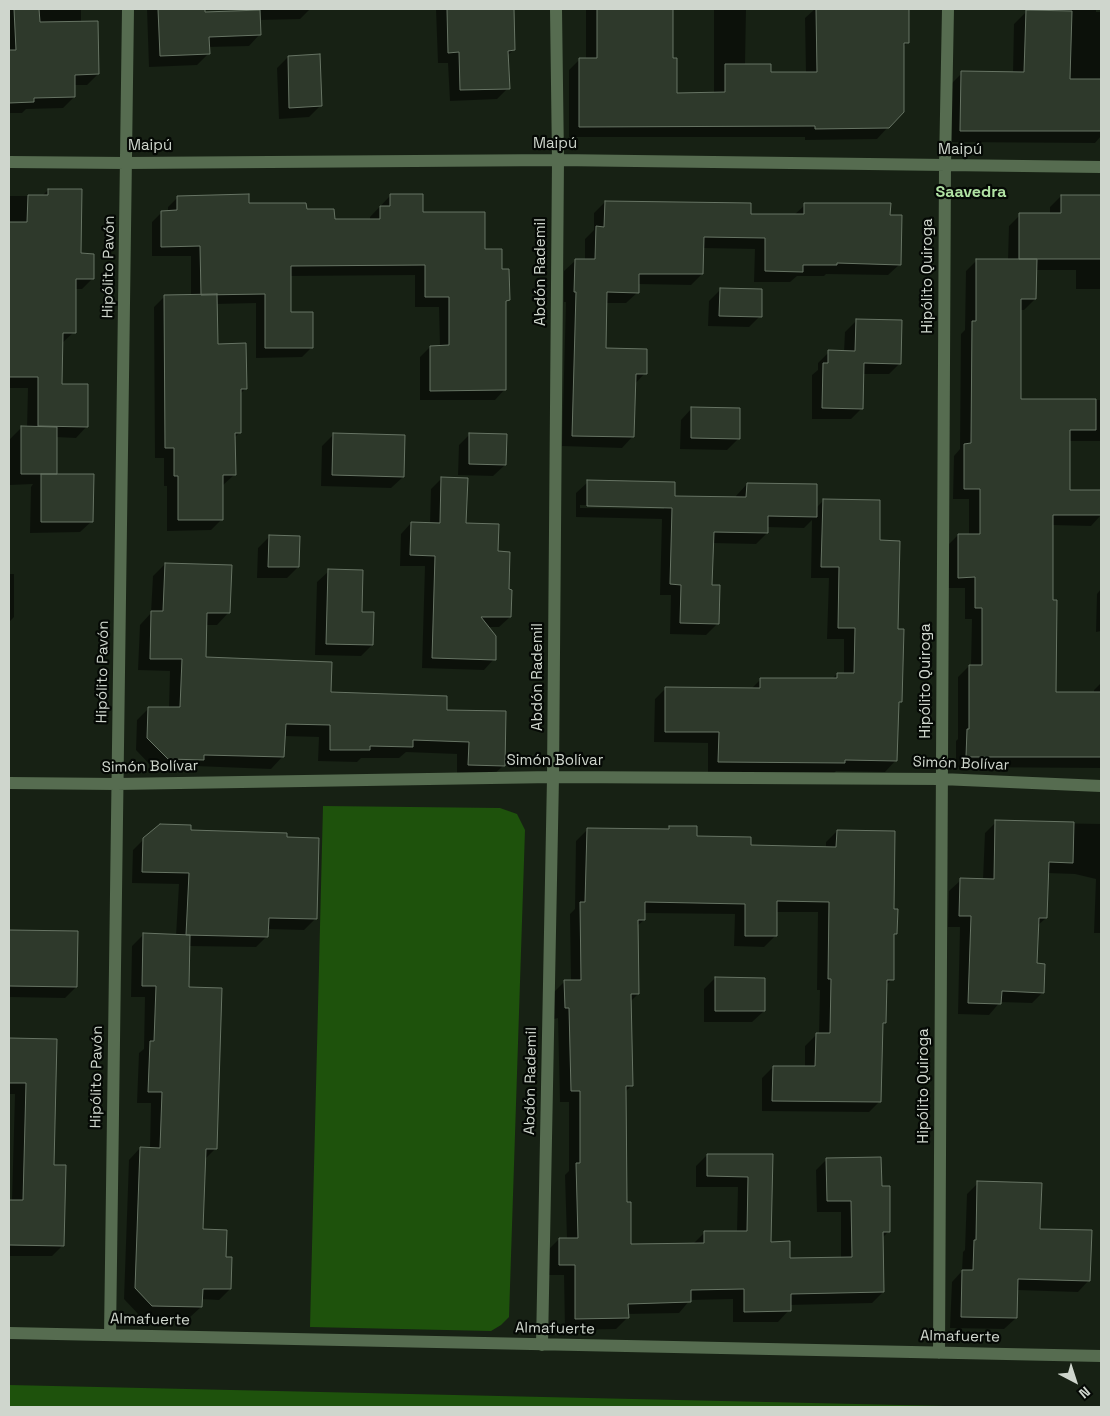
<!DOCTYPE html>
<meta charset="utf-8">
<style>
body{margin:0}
#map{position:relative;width:1110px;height:1416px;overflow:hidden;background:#172114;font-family:"Space Grotesk",sans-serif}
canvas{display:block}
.frame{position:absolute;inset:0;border:10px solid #cfd6cd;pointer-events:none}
.north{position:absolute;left:1050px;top:1356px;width:50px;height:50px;-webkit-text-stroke:4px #050905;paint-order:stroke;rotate:140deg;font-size:14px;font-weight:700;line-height:20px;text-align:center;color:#cfd6cd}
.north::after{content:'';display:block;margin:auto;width:18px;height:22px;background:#cfd6cd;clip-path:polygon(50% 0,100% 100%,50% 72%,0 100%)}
</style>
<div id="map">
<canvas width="1110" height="1416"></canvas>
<div class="frame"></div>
<div class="north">N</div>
</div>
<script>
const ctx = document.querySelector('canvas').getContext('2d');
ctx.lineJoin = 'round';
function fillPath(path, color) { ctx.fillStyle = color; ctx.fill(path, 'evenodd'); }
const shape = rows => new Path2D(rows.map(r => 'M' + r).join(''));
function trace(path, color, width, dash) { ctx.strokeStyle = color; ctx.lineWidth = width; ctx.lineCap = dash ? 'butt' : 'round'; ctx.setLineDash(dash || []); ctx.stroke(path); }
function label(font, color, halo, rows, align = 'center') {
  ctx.font = font + ' "Space Grotesk",sans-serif'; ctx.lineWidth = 4.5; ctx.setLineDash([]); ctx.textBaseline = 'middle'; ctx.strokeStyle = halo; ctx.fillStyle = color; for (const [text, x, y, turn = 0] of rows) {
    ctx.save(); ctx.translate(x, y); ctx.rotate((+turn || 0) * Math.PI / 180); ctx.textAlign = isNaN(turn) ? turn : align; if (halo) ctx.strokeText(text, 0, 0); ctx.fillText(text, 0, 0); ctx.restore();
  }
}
fillPath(shape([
 [323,806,500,808,517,814,525,830,509,1317,501,1325,491,1331,310,1327],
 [9,1385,990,1407,9,1407]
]), '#1e520c');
fillPath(shape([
 [9,9,81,9,81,23,98,74,87,85,74,85,74,97,63,108,26,109,22,113,9,113],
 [147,9,204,9,204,14,249,12,249,9,310,9,300,19,259,20,260,34,249,46,208,47,208,54,197,65,149,67],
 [436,9,513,9,514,49,507,56,508,88,497,99,450,101,448,63,438,63],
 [586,9,671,9,672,59,676,94,714,93,714,9,746,9,745,65,770,74,806,73,805,18,815,9,907,9,907,43,903,47,888,127,877,139,805,140,805,137,569,137,569,70,580,59,586,59],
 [1054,9,1096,9,1096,12,1101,12,1101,136,1095,143,949,142,950,85,962,73,1013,73,1014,24,1026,12,1054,12],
 [288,57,320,106,309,117,279,119,277,68],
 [48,190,93,278,82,289,75,289,74,332,61,344,61,385,87,426,76,438,55,437,55,473,92,521,80,532,30,533,31,487,33,484,10,485,10,439,21,428,27,428,28,388,9,388,9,196,42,196],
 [390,196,484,250,501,270,508,300,504,304,505,389,495,400,420,400,420,357,430,347,440,347,439,307,415,307,415,275,289,276,289,314,312,347,302,357,256,358,256,303,216,304,216,345,246,388,240,394,240,432,234,438,234,475,222,486,222,519,211,530,167,531,167,486,164,486,164,458,155,458,154,307,165,296,191,296,191,256,152,256,152,222,162,212,168,212,168,207,178,197,306,211,333,221,370,220,370,217],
 [1061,196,1101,196,1101,289,1076,289,1076,270,1035,270,1035,299,1024,310,1020,310,1020,400,1101,400,1101,441,1068,441,1068,491,1101,491,1101,515,1091,526,1052,525,1052,601,1055,694,1094,693,1094,690,1101,683,1101,768,956,767,956,741,958,739,958,677,969,666,971,666,972,619,965,619,965,588,947,588,947,546,958,535,969,535,969,499,953,499,954,456,960,449,961,334,965,330,966,271,977,260,1008,260,1009,226,1020,215,1050,215,1050,207],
 [605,202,750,215,794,215,805,205,889,216,900,264,888,275,826,274,824,276,797,276,790,282,754,282,755,249,703,248,702,274,691,285,638,284,638,292,626,303,606,303,605,349,645,373,634,385,633,436,622,448,562,446,566,302,564,302,564,271,576,260,585,260,585,239,594,230,594,213],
 [720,290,760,316,749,327,708,326,709,301],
 [856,321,900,363,889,374,862,374,862,408,851,419,812,419,812,375,818,370,818,363,829,352,844,352,845,332],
 [692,408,738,439,727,450,680,449,681,420],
 [334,434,403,477,391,488,321,486,322,446],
 [470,434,505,465,493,476,458,475,459,445],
 [442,478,465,524,507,591,510,617,499,627,487,627,494,659,484,670,422,668,425,566,400,566,401,534,411,523,430,524,431,489],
 [588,482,674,498,736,498,736,496,747,484,816,508,824,500,878,542,897,630,901,701,897,705,896,760,885,772,836,771,833,774,708,773,708,743,654,742,655,699,666,688,750,690,761,679,832,679,837,674,844,674,844,639,827,639,829,578,811,578,812,520,804,528,767,527,767,533,756,544,712,543,711,586,718,623,706,635,670,634,671,595,660,595,662,519,576,517,576,493],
 [580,505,664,507,664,509,580,508],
 [269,537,298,567,287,578,257,578,258,548],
 [165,564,229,612,217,625,205,625,204,658,330,694,445,711,504,765,491,777,457,777,457,754,406,752,399,758,361,758,357,762,318,761,319,737,284,736,283,756,271,769,195,766,190,771,155,770,136,750,137,720,149,708,169,708,170,671,138,670,140,625,151,613,153,576],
 [329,571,361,613,372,645,361,656,315,655,317,582],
 [9,574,14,574,14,617,9,622],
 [1101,589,1101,631,1096,632,1097,594],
 [996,822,1101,824,1101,933,1094,933,1096,879,1075,874,1047,873,1046,918,1037,926,1036,964,1043,992,1032,1003,1000,1002,989,1015,958,1014,960,927,948,927,949,891,961,880,983,880,985,833],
 [669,827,696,837,749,847,826,848,826,842,837,831,893,910,896,933,893,936,892,979,885,986,885,1023,881,1026,880,1101,869,1112,762,1111,762,1078,773,1067,805,1067,805,1046,816,1035,819,1035,820,990,817,990,818,912,776,912,775,936,764,947,734,946,735,914,644,913,644,920,637,926,638,994,630,1002,632,1085,625,1092,626,1203,630,1246,694,1243,705,1232,737,1232,738,1187,696,1187,696,1166,707,1155,771,1155,770,1243,789,1259,841,1259,841,1212,817,1212,816,1170,827,1159,880,1187,889,1231,882,1238,883,1292,872,1303,789,1305,789,1310,778,1322,733,1322,733,1299,690,1300,679,1313,627,1314,627,1318,616,1329,565,1330,564,1275,548,1275,548,1250,559,1239,567,1239,565,1175,569,1171,569,1102,560,1102,558,1018,554,1019,553,993,564,982,571,981,570,914,575,909,576,841,587,830,666,831],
 [189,831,286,838,316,918,304,930,267,929,267,936,256,947,189,946,187,988,216,1148,204,1160,202,1230,225,1259,230,1289,219,1300,201,1299,201,1307,189,1318,141,1317,124,1299,129,1160,140,1148,150,1149,151,1103,137,1103,139,1053,144,1049,145,997,131,997,132,946,143,935,176,936,179,884,132,883,133,850,144,839],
 [9,931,77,932,76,987,65,998,9,997],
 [715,978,764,1011,752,1022,704,1022,704,989],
 [9,1039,56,1041,53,1166,63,1245,52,1256,9,1256,9,1201,12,1201,15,1094,9,1094],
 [978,1183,1039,1230,1089,1280,1078,1292,1017,1290,1016,1318,1004,1329,950,1328,952,1282,962,1271,963,1252,965,1250,967,1194]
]), '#0007');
const building = shape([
 [14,9,39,9,40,22,98,21,99,74,75,75,75,97,34,98,34,102,9,103,9,50,16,50,14,9],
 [158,9,205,9,205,12,260,10,261,35,209,37,210,54,160,56,158,9],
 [447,9,514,9,515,50,508,51,510,89,460,90,459,52,448,53,447,9],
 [597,9,673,9,673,58,677,58,677,93,725,92,725,64,771,64,771,72,817,72,816,9,909,9,909,43,904,43,904,112,889,128,815,129,815,126,579,127,579,58,597,58,597,9],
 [1026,10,1072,11,1070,79,1101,79,1101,131,960,131,961,71,1024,72,1026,10],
 [320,54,322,106,289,108,288,56,320,54],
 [48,189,82,189,81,253,94,254,94,279,76,279,76,333,63,333,62,384,88,384,88,427,38,426,38,377,9,377,9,222,27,222,28,195,48,195,48,189],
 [249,194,249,203,306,203,307,209,334,209,335,219,380,219,380,206,390,206,390,194,423,194,423,212,485,212,485,249,502,249,502,269,509,269,510,300,506,301,506,390,430,391,430,346,449,345,449,297,425,297,425,265,291,266,291,312,313,312,313,348,265,348,265,294,201,295,200,246,161,247,161,211,177,210,177,196,249,194],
 [1061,195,1101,195,1101,259,1019,259,1019,213,1061,213,1061,195],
 [605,201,751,203,751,214,804,214,804,203,891,203,890,215,902,215,901,265,837,263,837,265,803,265,803,272,765,271,765,238,704,237,703,274,639,274,639,293,607,292,606,348,647,349,647,374,636,374,634,437,572,436,576,292,574,292,575,259,595,259,596,226,604,227,605,201],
 [976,259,1037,259,1036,299,1021,299,1021,399,1096,399,1096,430,1070,430,1070,490,1101,490,1101,515,1053,515,1053,600,1057,600,1056,692,1101,692,1101,757,966,757,967,729,969,729,969,665,982,665,982,608,975,608,975,577,958,578,958,534,980,534,980,489,964,489,964,444,971,443,972,321,976,321,976,259],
 [720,288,762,289,762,317,719,316,720,288],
 [217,294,218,344,246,343,247,389,241,389,241,433,235,433,236,475,223,475,223,520,178,520,178,476,174,476,174,448,165,448,164,295,217,294],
 [856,319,902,320,901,364,864,363,863,409,822,408,823,363,828,363,828,350,855,351,856,319],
 [691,407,740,408,740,439,691,438,691,407],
 [21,426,57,427,57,474,21,474,21,426],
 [333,433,405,435,404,477,332,475,333,433],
 [469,433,507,434,506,465,469,464,469,433],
 [41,474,94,474,93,522,41,522,41,474],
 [441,477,468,478,466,523,499,524,498,551,510,552,509,589,512,590,511,617,481,617,496,636,496,660,432,658,435,556,410,555,411,522,440,523,441,477],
 [587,480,675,482,675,496,746,497,747,483,817,484,817,517,768,516,768,533,714,532,712,585,720,585,719,624,680,623,681,585,670,584,672,508,587,506,587,480],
 [823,499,880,500,880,540,900,541,898,629,904,629,902,702,899,702,897,761,845,760,845,763,718,762,719,732,665,732,665,687,760,688,760,678,837,678,837,673,854,673,855,628,838,628,839,567,821,567,823,499],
 [269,535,300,536,299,567,268,567,269,535],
 [165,563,232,565,230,613,207,613,206,657,332,662,331,692,447,696,447,710,506,711,505,766,468,765,469,742,413,740,413,747,370,746,370,750,330,750,330,725,286,724,284,757,204,755,204,760,168,759,147,738,148,707,180,707,182,659,150,659,151,611,163,611,165,563],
 [328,569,363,570,362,612,374,612,373,645,326,644,328,569],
 [995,820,1074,822,1073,863,1049,862,1047,918,1039,918,1037,963,1045,964,1044,993,1002,991,1001,1004,968,1003,971,916,959,916,960,878,994,879,995,820],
 [160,824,191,825,191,830,287,833,287,837,319,838,317,919,269,918,268,937,186,935,189,873,142,872,143,838,160,824],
 [669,826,697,826,697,836,751,837,751,845,836,847,837,830,895,831,894,909,898,909,897,934,894,934,894,980,887,980,886,1023,883,1023,881,1102,772,1101,773,1066,815,1066,816,1033,830,1033,831,979,828,979,829,902,777,901,777,936,745,936,745,904,645,902,645,920,638,920,639,994,631,994,633,1086,626,1086,627,1202,631,1202,631,1244,704,1243,704,1231,747,1231,748,1177,707,1176,707,1154,773,1154,771,1242,790,1241,790,1258,852,1257,851,1201,827,1201,826,1158,881,1157,882,1186,890,1186,890,1232,883,1232,884,1292,791,1294,791,1311,744,1312,744,1289,691,1290,691,1302,628,1304,629,1318,575,1319,575,1265,559,1265,559,1238,578,1238,576,1163,580,1163,580,1091,571,1091,569,1008,565,1008,564,980,581,980,580,902,585,902,587,828,669,829,669,826],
 [9,930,78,931,77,987,9,986,9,930],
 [143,933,190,935,189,987,222,988,217,1149,206,1149,203,1229,227,1230,226,1257,232,1257,231,1289,203,1289,202,1307,152,1306,135,1288,140,1147,160,1148,162,1092,148,1092,150,1041,154,1041,156,986,142,986,143,933],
 [715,977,765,978,765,1011,715,1011,715,977],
 [9,1038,57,1039,54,1165,66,1165,64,1246,9,1245,9,1200,23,1200,26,1083,9,1083,9,1038],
 [977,1181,1042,1183,1040,1229,1092,1230,1090,1281,1018,1279,1017,1318,961,1317,962,1270,973,1270,974,1240,976,1240,977,1181]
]);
fillPath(building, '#2e392b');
trace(building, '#677464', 1);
trace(shape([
 [9,162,126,163,558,160,1101,167],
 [9,783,117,784,553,777,941,779,1101,786],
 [9,1333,1101,1356],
 [110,1335,128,9],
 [542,1345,553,777,558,160,556,9],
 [939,1353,945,166,948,9]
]), '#566c50', 12);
label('15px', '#cfd6cd', '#050905', [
 ["Maipú",555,144],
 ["Maipú",150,146],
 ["Maipú",960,150],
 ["Hipólito Pavón",109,267,-89],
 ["Abdón Rademil",541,272,-90],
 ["Hipólito Quiroga",928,276,-90],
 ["Hipólito Pavón",103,672,-89],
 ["Abdón Rademil",538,677,-90],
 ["Hipólito Quiroga",926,681,-90],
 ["Simón Bolívar",555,761],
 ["Simón Bolívar",961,764,2],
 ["Simón Bolívar",150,767,-1],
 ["Hipólito Pavón",97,1077,-89],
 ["Abdón Rademil",531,1081,-89],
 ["Hipólito Quiroga",924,1086,-90],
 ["Almafuerte",150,1320,1],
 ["Almafuerte",555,1329,1],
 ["Almafuerte",960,1337,1]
]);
label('bold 16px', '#b0e2a3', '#050905', [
 ["Saavedra",971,193]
]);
</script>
